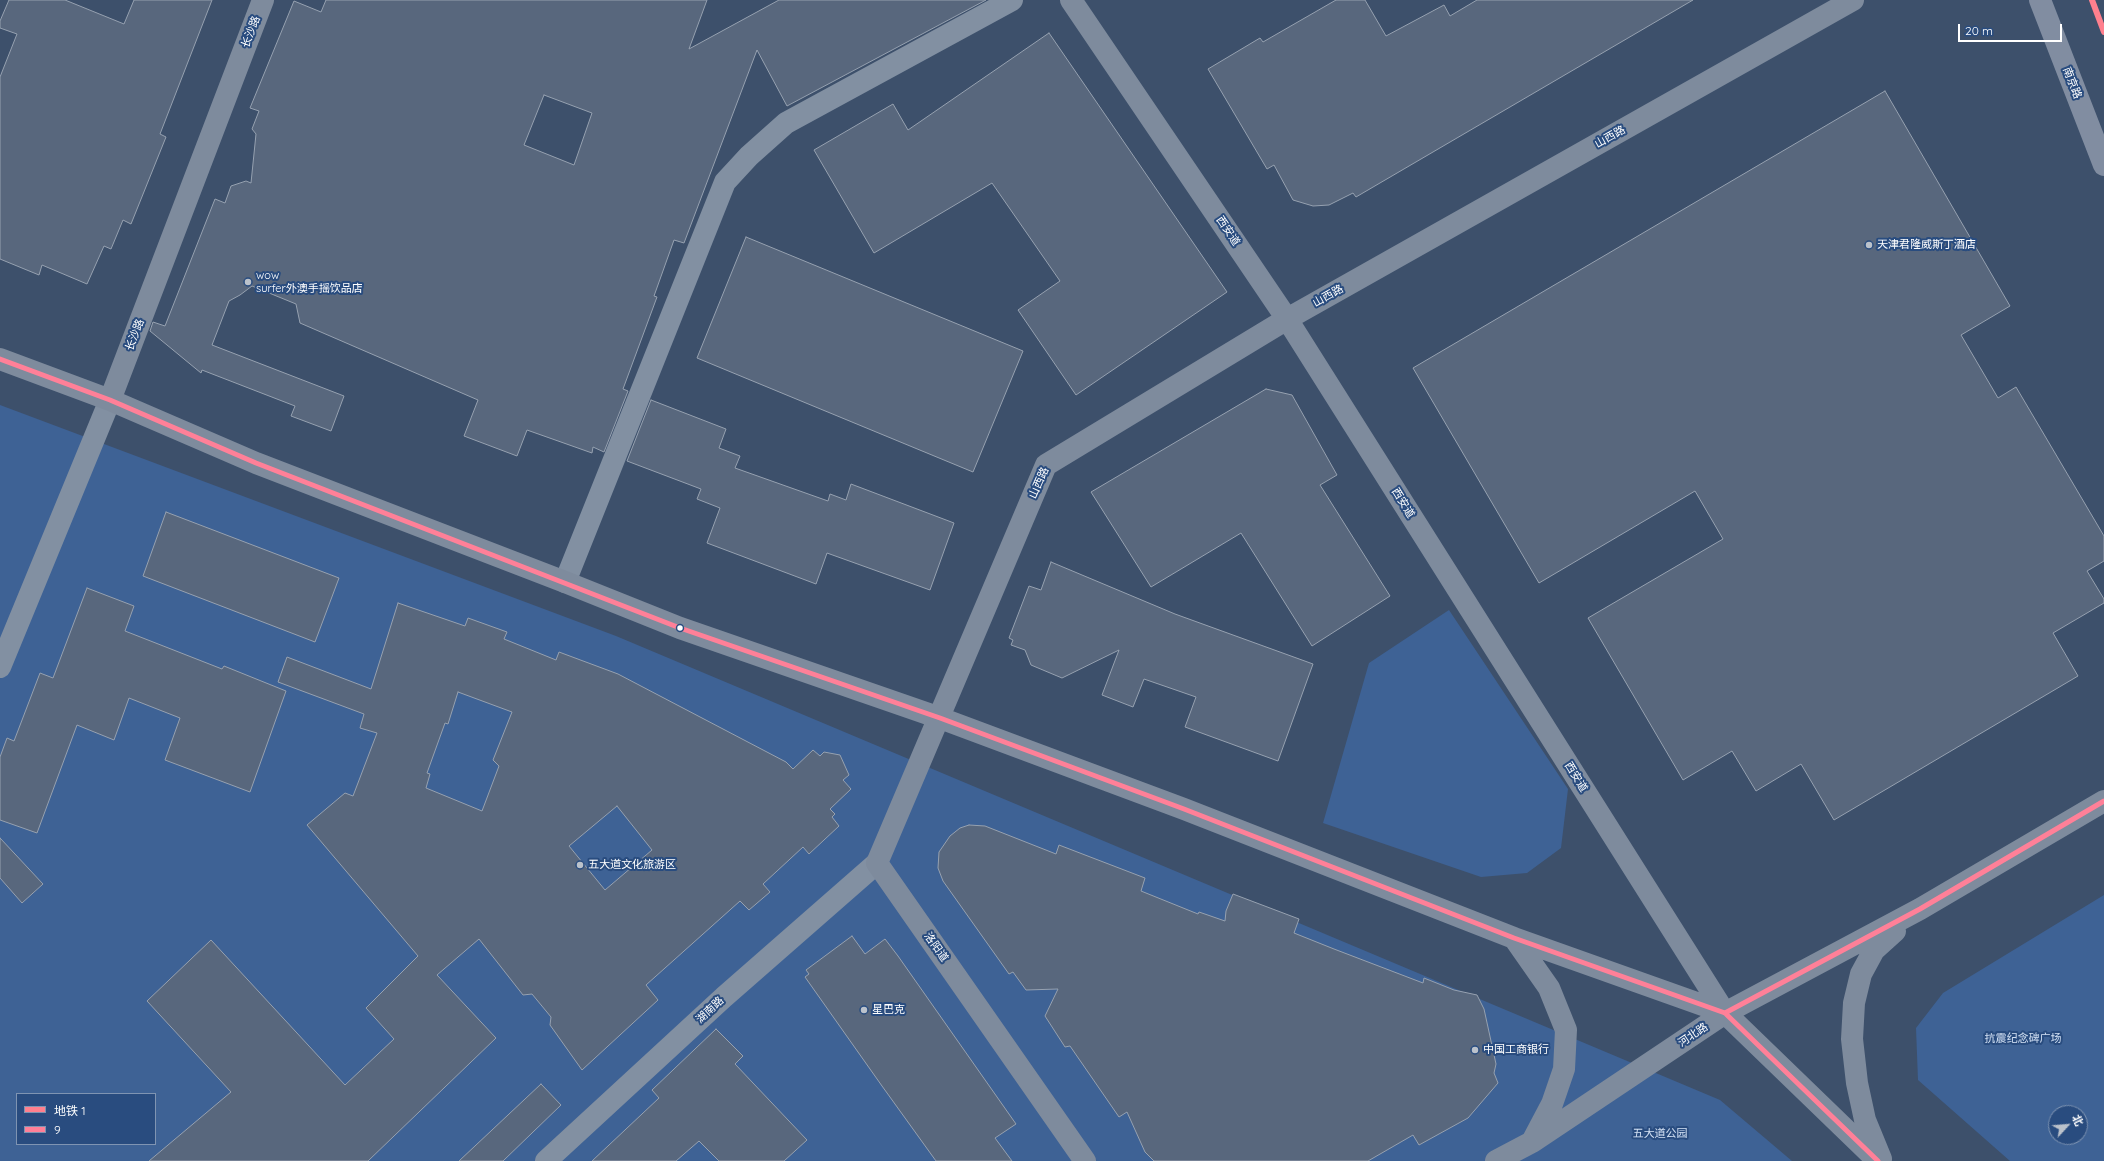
<!DOCTYPE html>
<meta charset="utf-8">
<style>
body{margin:0}
#map{position:relative;width:2104px;height:1161px;overflow:hidden;background:#3d506b;font-family:Quicksand,"Noto Sans SC",sans-serif}
canvas{display:block}
.legend{position:absolute;left:16px;top:1093px;width:140px;height:52px;box-sizing:border-box;background:#294c7f;border:1px solid #7f94b2;margin:0;padding:5px 7px;list-style:none;font-size:12px;color:#fff}
.legend li{display:flex;align-items:center;gap:8px;height:20px}
.legend b{width:20px;border:1px solid #7f94b2}
.north{position:absolute;left:2048px;top:1105px;width:40px;height:40px;box-sizing:border-box;background:#294c7f;border:1px solid #7f94b2;border-radius:50%;rotate:64deg;font-size:11px;font-weight:700;line-height:16px;text-align:center;color:#fff}
.north::after{content:'';display:block;margin:auto;width:14px;height:18px;background:#bbc2cb;clip-path:polygon(50% 0,100% 100%,50% 72%,0 100%)}
.scale{position:absolute;left:1958px;top:24px;width:104px;height:18px;box-sizing:border-box;border:2px solid #fff;border-top:0;padding-left:5px;font-size:12px;line-height:14px;white-space:nowrap;color:#fff;-webkit-text-stroke:3px #294c7f;paint-order:stroke}
</style>
<div id="map">
<canvas width="2104" height="1161"></canvas>
<ul class="legend">
<li><b style="height:5px;background:#ff808e"></b>地铁 1</li>
<li><b style="height:5px;background:#ff8098"></b>9</li>
</ul>
<div class="north">北</div>
<div class="scale">20 m</div>
</div>
<script>
const ctx = document.querySelector('canvas').getContext('2d');
ctx.lineJoin = 'round';
function fillPath(path, color) { ctx.fillStyle = color; ctx.fill(path, 'evenodd'); }
const shape = rows => new Path2D(rows.map(r => 'M' + r).join(''));
function trace(path, color, width, dash) { ctx.strokeStyle = color; ctx.lineWidth = width; ctx.lineCap = dash ? 'butt' : 'round'; ctx.setLineDash(dash || []); ctx.stroke(path); }
function label(font, color, halo, rows, align = 'center') {
  ctx.font = font + ' Quicksand,"Noto Sans SC",sans-serif'; ctx.lineWidth = 4; ctx.setLineDash([]); ctx.textBaseline = 'middle'; ctx.strokeStyle = halo; ctx.fillStyle = color; for (const [text, x, y, turn = 0] of rows) {
    ctx.save(); ctx.translate(x, y); ctx.rotate((+turn || 0) * Math.PI / 180); ctx.textAlign = isNaN(turn) ? turn : align; if (halo) ctx.strokeText(text, 0, 0); ctx.fillText(text, 0, 0); ctx.restore();
  }
}
fillPath(shape([
 [0,405,616,636,1720,1100,1792,1161,0,1161],
 [17,1094,155,1094,155,1144,17,1144],
 [1449,610,1568,789,1561,848,1527,873,1481,877,1323,823,1369,663],
 [2104,895,2104,1161,2010,1161,1918,1080,1916,1028,1943,993],
 [2056,1113,2080,1113,2080,1137,2056,1137]
]), '#3e6295');
const building = shape([
 [9,0,65,0,124,24,134,0,212,0,160,134,166,137,131,224,123,220,111,249,104,246,87,284,42,265,39,275,0,259,0,77,17,34,0,28,0,21,9,0],
 [326,0,707,0,689,49,779,0,986,0,787,106,757,50,684,243,674,240,654,296,657,297,623,389,628,391,604,452,593,447,592,453,527,430,517,456,464,436,478,400,300,323,296,304,252,286,240,295,229,301,212,345,344,396,331,431,291,416,295,406,202,370,201,373,150,331,153,322,165,326,215,199,225,203,231,186,246,181,251,183,256,134,252,129,259,111,250,108,294,1,321,12,326,0],
 [544,95,592,113,574,165,524,145,544,95],
 [1336,0,1365,0,1386,36,1444,5,1450,16,1477,0,1693,0,1356,197,1353,193,1329,205,1313,206,1293,200,1274,165,1267,169,1208,69,1260,38,1263,42,1336,0],
 [1049,33,1227,292,1076,395,1018,310,1060,281,992,183,874,253,814,150,893,104,908,130,1049,33],
 [1885,91,2010,306,1961,335,1998,398,2016,387,2104,536,2104,561,2087,571,2104,599,2104,603,2053,633,2078,676,1834,820,1801,764,1756,791,1732,751,1683,780,1588,618,1723,539,1695,491,1539,583,1413,368,1885,91],
 [746,237,1023,351,973,472,697,358,746,237],
 [1266,389,1292,395,1337,475,1320,485,1390,596,1312,646,1241,533,1151,587,1091,492,1266,389],
 [651,400,726,429,719,448,740,456,735,468,828,501,830,494,846,500,851,484,954,523,930,590,827,553,816,584,707,543,720,508,697,499,701,489,627,461,651,400],
 [166,512,339,578,315,642,143,576,166,512],
 [1051,562,1175,614,1313,664,1278,761,1185,727,1196,697,1144,679,1133,707,1102,695,1119,650,1062,678,1031,665,1025,650,1011,645,1013,640,1009,638,1029,586,1041,590,1051,562],
 [87,588,134,606,125,631,222,669,224,666,286,691,250,792,165,760,180,718,129,698,114,740,77,725,37,833,0,820,0,757,7,738,14,741,40,673,53,678,87,588],
 [398,603,465,626,468,618,507,632,504,639,556,660,559,652,618,674,786,762,793,769,813,750,820,756,824,752,840,755,849,775,843,780,851,789,830,809,835,814,832,817,839,826,809,854,803,847,763,884,770,892,749,910,740,901,646,985,658,1000,582,1070,550,1025,551,1017,532,994,523,995,479,939,437,975,496,1038,368,1161,149,1161,231,1092,147,1001,211,940,345,1085,394,1039,366,1008,418,956,307,825,345,793,353,796,377,733,360,728,364,714,278,682,287,657,371,689,398,603],
 [458,692,512,712,493,760,499,766,482,811,426,788,430,774,427,773,445,723,448,724,458,692],
 [617,806,652,850,605,890,569,846,617,806],
 [969,825,985,826,1056,854,1059,845,1145,878,1141,891,1198,914,1199,912,1225,921,1226,911,1233,894,1299,919,1294,933,1334,949,1423,983,1424,978,1454,990,1477,995,1484,1009,1496,1064,1494,1073,1498,1083,1468,1118,1419,1145,1413,1135,1368,1161,1154,1161,1145,1152,1127,1112,1119,1117,1070,1046,1065,1047,1045,1016,1058,989,1026,990,1013,972,1009,974,943,881,938,868,939,852,950,836,960,828,969,825],
 [0,838,43,884,22,903,0,878,0,838],
 [852,936,865,954,885,939,898,956,1016,1124,995,1138,1012,1161,936,1161,882,1086,805,977,809,974,806,970,852,936],
 [716,1029,743,1056,735,1064,807,1140,784,1161,719,1161,699,1141,676,1161,592,1161,659,1098,652,1090,716,1029],
 [541,1084,561,1105,503,1161,459,1161,541,1084]
]);
fillPath(building, '#58677d');
trace(building, '#96a1b0', 1);
trace(shape([
 [565,582,725,182,749,156,786,123,1012,0],
 [0,667,110,400],
 [546,1161,724,997,877,863]
]), '#8290a2', 22);
trace(shape([
 [1071,0,1287,319,1725,1013],
 [0,359,110,400,256,463,565,582,680,628,940,718,1184,809,1514,938,1725,1013,1878,1161],
 [110,400,263,0],
 [1514,938,1549,988,1566,1030,1564,1069,1552,1104,1533,1140],
 [1881,1159,1865,1120,1857,1083,1852,1039,1854,1003,1861,974,1874,950,1895,931],
 [1085,1161,877,863,1046,465,1287,319,1853,0],
 [1496,1161,1532,1142,1725,1013,1920,909,2104,801]
]), '#7e8b9d', 22);
trace(shape([
 [2040,0,2104,165]
]), '#818da1', 22);
trace(shape([
 [0,359,110,400,256,463,680,628,940,718,1184,809,1514,938,1725,1013,1878,1161],
 [1725,1013,1920,909,2104,801]
]), '#ff8098', 5);
trace(shape([
 [2092,0,2104,32]
]), '#ff808e', 6);
for (const [x, y, r, color] of [
 [1869,245,4,"#bbc2cb"],
 [248,282,4,"#bbc2cb"],
 [680,628,3.5,"#fff"],
 [580,865,4,"#bbc2cb"],
 [864,1010,4,"#bbc2cb"],
 [1475,1050,4,"#bbc2cb"]
]) { const dot = new Path2D(); dot.arc(x, y, r, 0, 2 * Math.PI); ctx.fillStyle = color; ctx.fill(dot); trace(dot, '#294c7f', 1.5); }
label('11px', '#fff', '#294c7f', [
 ["长沙路",251,32,-69],
 ["南京路",2072,83,69],
 ["山西路",1610,137,-29],
 ["西安道",1228,231,56],
 ["山西路",1328,296,-29],
 ["长沙路",135,335,-69],
 ["山西路",1039,483,-66],
 ["西安道",1403,503,58],
 ["西安道",1576,777,58],
 ["洛阳道",936,947,55],
 ["湖南路",710,1010,-43],
 ["河北路",1693,1035,-34]
]);
label('11px', '#fff', '#294c7f', [
 ["天津君隆威斯丁酒店",1877,245],
 ["wow",256,276],
 ["surfer外澳手摇饮品店",256,289],
 ["五大道文化旅游区",588,865],
 ["星巴克",872,1010],
 ["中国工商银行",1483,1050]
], 'left');
label('11px', '#d3e1f4', '#294c7f', [
 ["抗震纪念碑广场",2023,1039],
 ["五大道公园",1660,1134]
]);
</script>
